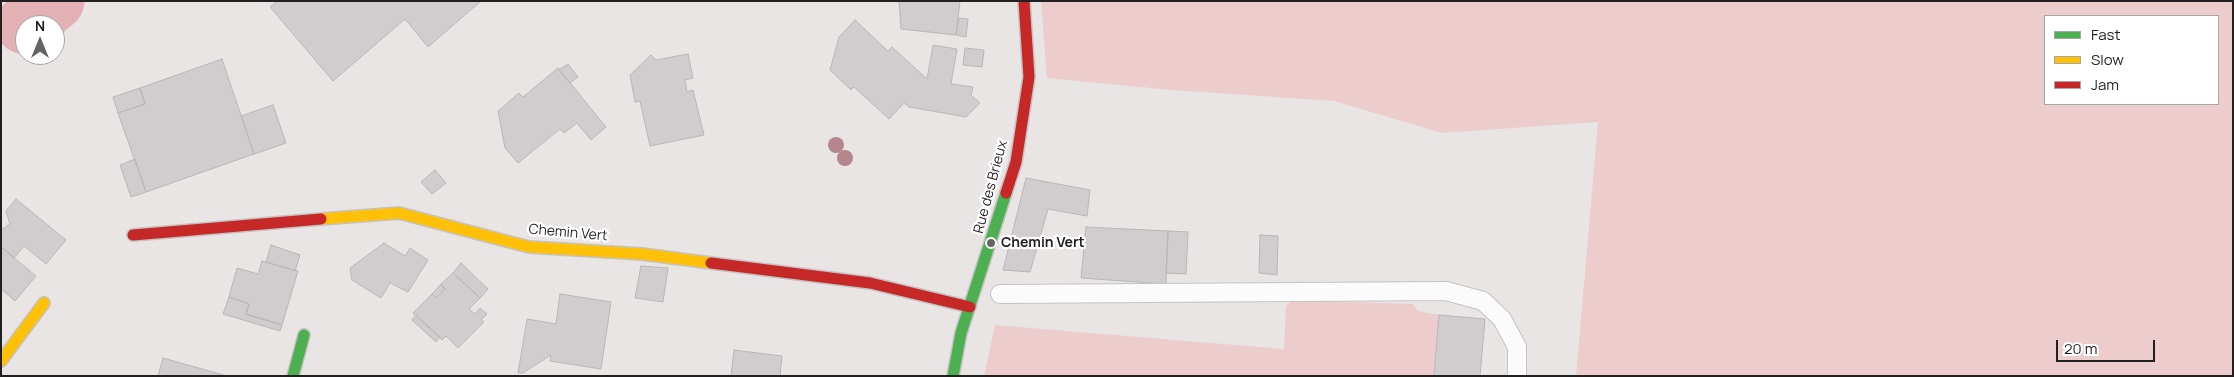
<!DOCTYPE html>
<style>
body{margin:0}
#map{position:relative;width:2234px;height:377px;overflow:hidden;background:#e9e5e5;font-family:Manrope,sans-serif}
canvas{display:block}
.frame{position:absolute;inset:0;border:2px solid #211f1f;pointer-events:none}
.legend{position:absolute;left:2044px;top:15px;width:175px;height:90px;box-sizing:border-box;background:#fff;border:1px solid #a6a5a5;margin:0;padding:6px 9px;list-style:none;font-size:15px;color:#211f1f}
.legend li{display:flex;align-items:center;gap:10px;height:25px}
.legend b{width:25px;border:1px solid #a6a5a5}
.north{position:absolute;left:15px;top:15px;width:50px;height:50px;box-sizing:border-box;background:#fff;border:1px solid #a6a5a5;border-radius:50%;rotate:0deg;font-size:14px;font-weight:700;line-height:20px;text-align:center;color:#211f1f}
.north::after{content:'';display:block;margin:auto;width:18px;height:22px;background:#676464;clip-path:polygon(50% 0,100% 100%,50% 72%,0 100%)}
.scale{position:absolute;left:2056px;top:340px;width:99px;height:22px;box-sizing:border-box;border:2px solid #211f1f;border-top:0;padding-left:6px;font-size:15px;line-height:18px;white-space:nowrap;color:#211f1f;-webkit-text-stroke:4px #fff;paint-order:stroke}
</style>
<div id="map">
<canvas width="2234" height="377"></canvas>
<div class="frame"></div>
<ul class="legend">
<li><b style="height:6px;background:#4caf50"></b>Fast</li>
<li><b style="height:6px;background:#ffc107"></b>Slow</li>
<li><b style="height:6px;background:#c62828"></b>Jam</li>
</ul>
<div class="north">N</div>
<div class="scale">20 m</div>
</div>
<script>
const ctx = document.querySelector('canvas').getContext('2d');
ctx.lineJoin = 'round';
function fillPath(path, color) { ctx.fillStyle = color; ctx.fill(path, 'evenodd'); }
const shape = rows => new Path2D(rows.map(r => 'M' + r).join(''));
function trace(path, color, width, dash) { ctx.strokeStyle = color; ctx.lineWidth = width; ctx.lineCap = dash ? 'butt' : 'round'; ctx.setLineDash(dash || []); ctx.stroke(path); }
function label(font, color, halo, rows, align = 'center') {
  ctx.font = font + ' Manrope,sans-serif'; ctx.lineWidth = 4.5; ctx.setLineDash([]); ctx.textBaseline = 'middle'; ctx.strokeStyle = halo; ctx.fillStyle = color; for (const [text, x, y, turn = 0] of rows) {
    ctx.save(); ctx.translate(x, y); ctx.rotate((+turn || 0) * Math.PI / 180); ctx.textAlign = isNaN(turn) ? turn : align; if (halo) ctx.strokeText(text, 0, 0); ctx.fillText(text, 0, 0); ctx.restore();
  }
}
fillPath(shape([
 [1041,1,2233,1,2233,376,1576,376,1598,122,1442,133,1334,101,1171,90,1047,78],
 [2045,16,2218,16,2218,104,2045,104],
 [1292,300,1413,304,1418,311,1439,315,1434,376,984,376,995,325,1284,349,1286,306]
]), '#edccce');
trace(shape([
 [25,25,55,1]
]), '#e2b0b5', 59);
const building = shape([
 [277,1,481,1,428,47,405,19,333,81,270,7,277,1],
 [899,1,960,1,956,35,901,29,899,1],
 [959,18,968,19,966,37,956,35,959,18],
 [855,20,888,51,892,47,927,79,933,45,957,49,951,84,973,87,971,95,980,103,966,117,909,107,904,103,889,119,854,87,851,90,830,70,839,37,855,20],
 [965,48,984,50,982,67,963,65,965,48],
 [688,54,693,78,685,80,687,92,693,90,704,135,650,146,640,101,635,102,630,75,651,55,656,60,688,54],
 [222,59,254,154,146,192,118,113,145,104,140,88,222,59],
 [568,64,578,77,570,83,559,70,568,64],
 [558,68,606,127,591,140,577,123,564,133,560,129,518,163,505,148,498,111,519,93,523,97,558,68],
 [140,88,145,104,118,113,113,97,140,88],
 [273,105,286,143,254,154,241,116,273,105],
 [135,159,146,192,131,197,120,165,135,159],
 [435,170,446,183,432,194,421,182,435,170],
 [1026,178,1090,190,1087,216,1048,209,1030,272,1003,270,1026,178],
 [16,199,66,240,46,264,24,246,14,258,1,247,1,230,10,224,6,211,16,199],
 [1086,227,1168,231,1166,284,1081,278,1086,227],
 [1168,231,1188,232,1186,274,1166,273,1168,231],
 [1260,235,1278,236,1277,275,1259,273,1260,235],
 [384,243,405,256,410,248,428,260,408,292,390,283,381,298,352,280,350,268,384,243],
 [271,245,300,255,295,271,266,262,271,245],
 [1,247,36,276,15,301,1,289,1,247],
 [262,261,298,271,282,325,246,314,249,304,229,297,237,268,258,274,262,261],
 [461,263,488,289,480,298,453,273,461,263],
 [641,266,668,268,663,302,635,298,641,266],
 [453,273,480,298,469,309,475,314,480,308,487,314,481,320,484,322,458,348,446,336,442,340,413,313,432,294,436,298,445,289,441,284,453,273],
 [441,284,445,289,436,298,432,294,441,284],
 [560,294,611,302,601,369,550,361,551,355,523,373,518,373,527,319,556,324,560,294],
 [229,297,249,304,246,314,282,325,280,331,223,314,229,297],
 [416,315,440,337,436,342,412,320,416,315],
 [1439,315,1485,319,1480,376,1434,376,1439,315],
 [734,350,782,356,780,376,731,376,734,350],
 [163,358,227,376,158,376,163,358]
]);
fillPath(building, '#d1cdce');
trace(building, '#b9b6b6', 1);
const lane = shape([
 [1000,294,1446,291,1483,301,1502,319,1517,347,1517,376]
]);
const fast = shape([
 [293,376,304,335],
 [953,376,961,333,1006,193]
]);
const slow = shape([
 [321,219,399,213,529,247,642,254,711,263],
 [1,361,44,303]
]);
const jam = shape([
 [1006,193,1016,162,1029,77,1024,1],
 [133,235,321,219],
 [711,263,870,283,970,307]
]);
trace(lane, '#c5c2c2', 20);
trace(fast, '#c5c2c2', 14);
trace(slow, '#c5c2c2', 14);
trace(jam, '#c5c2c2', 14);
trace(lane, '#fcfbfb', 18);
trace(fast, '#4caf50', 11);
trace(slow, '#ffc107', 11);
trace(jam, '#c62828', 11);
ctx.fillStyle = '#b5868d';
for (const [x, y] of [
 [836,145],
 [845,158]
]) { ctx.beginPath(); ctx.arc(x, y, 8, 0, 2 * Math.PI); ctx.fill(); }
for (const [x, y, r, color] of [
 [991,243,5,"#676464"]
]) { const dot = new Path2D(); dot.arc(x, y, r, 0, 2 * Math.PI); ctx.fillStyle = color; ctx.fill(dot); trace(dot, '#fff', 2); }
label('14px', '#211f1f', '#fff', [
 ["Rue des Brieux",991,187,-75],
 ["Chemin Vert",568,233,5]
]);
label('bold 14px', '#211f1f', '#fff', [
 ["Chemin Vert",1001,243]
], 'left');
</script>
